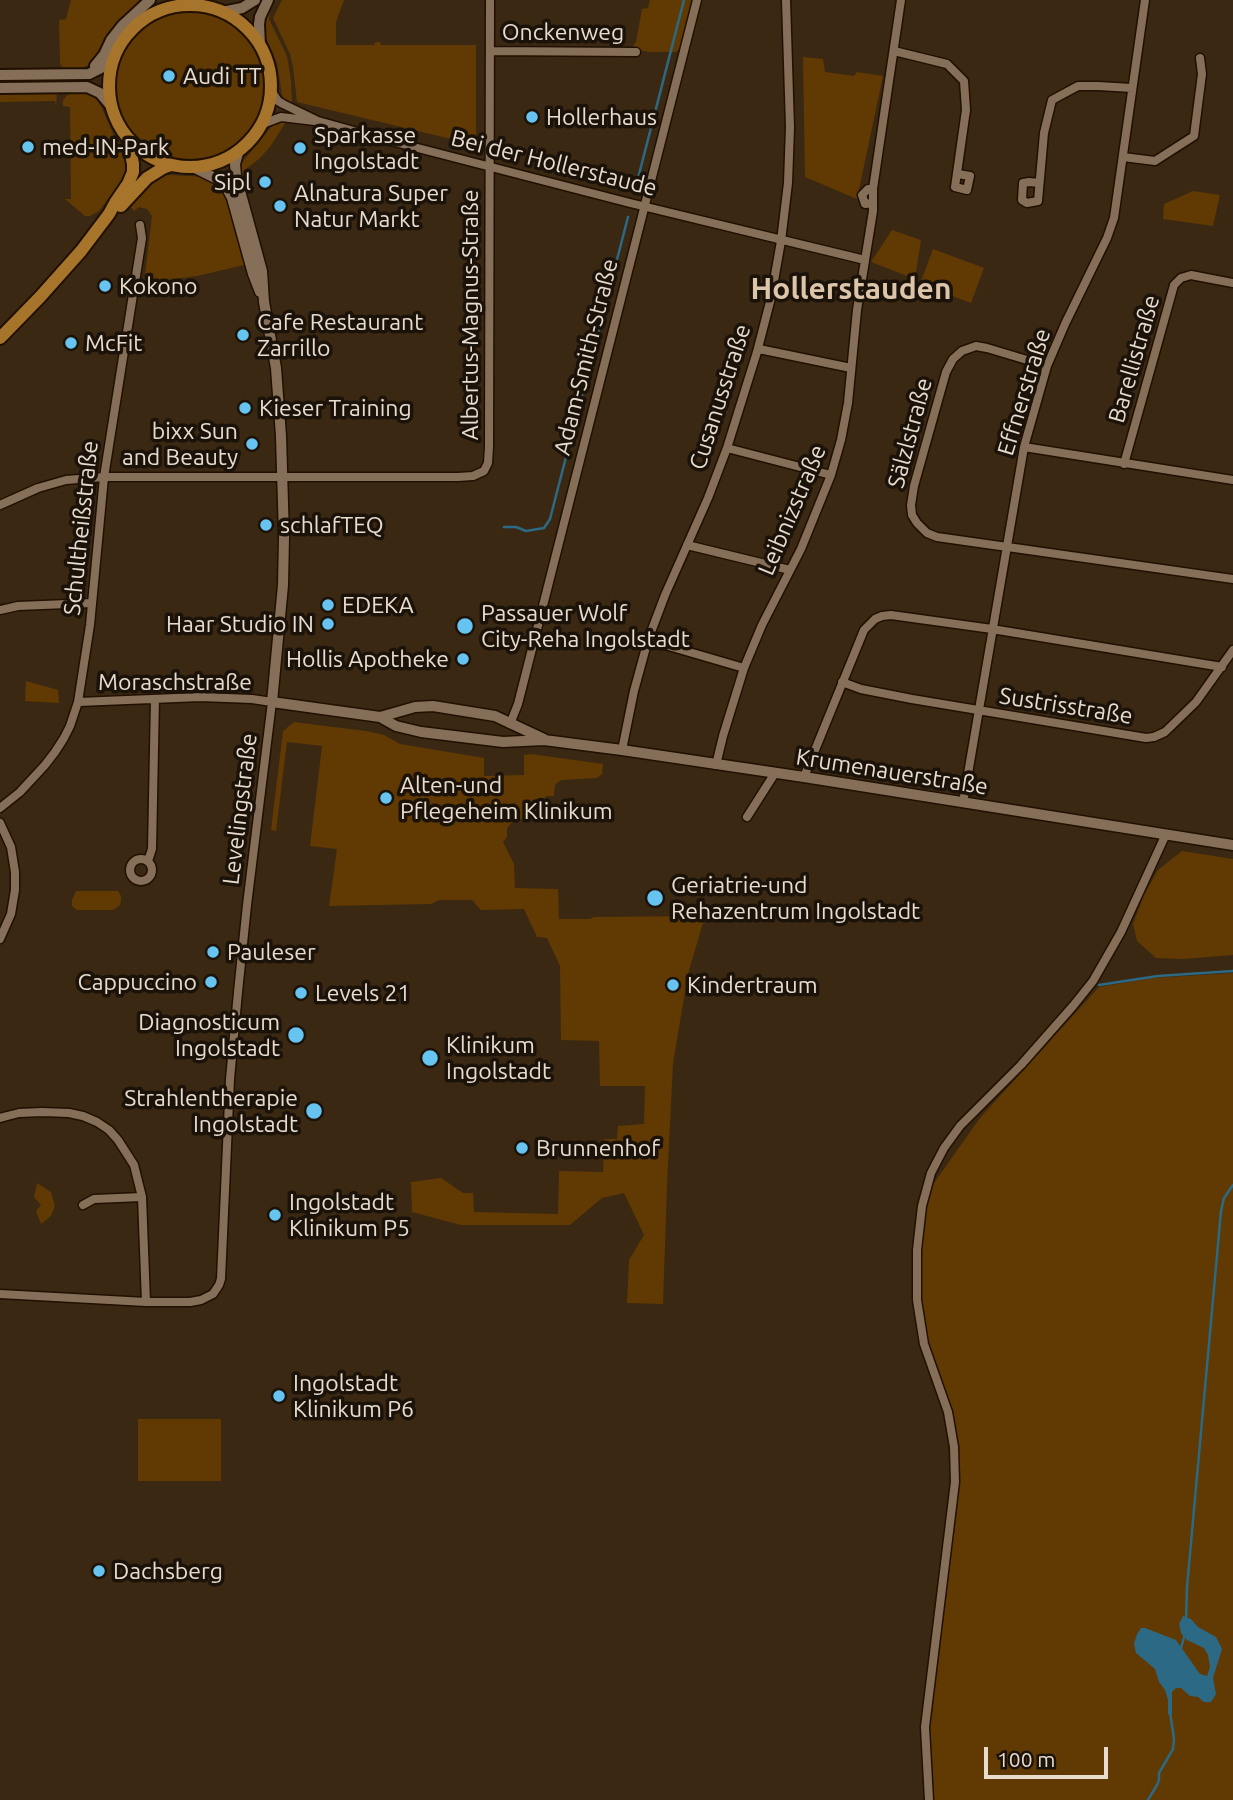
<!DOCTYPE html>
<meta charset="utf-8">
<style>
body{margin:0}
#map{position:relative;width:1233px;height:1800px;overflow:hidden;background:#3b2813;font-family:Ubuntu,sans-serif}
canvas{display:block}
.scale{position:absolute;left:984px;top:1747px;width:124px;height:32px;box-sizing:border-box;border:4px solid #e8dccf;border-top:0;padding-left:9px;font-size:21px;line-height:24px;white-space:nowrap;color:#e8dccf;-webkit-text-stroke:5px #1b130a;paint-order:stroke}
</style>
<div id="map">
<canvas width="1233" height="1800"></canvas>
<div class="scale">100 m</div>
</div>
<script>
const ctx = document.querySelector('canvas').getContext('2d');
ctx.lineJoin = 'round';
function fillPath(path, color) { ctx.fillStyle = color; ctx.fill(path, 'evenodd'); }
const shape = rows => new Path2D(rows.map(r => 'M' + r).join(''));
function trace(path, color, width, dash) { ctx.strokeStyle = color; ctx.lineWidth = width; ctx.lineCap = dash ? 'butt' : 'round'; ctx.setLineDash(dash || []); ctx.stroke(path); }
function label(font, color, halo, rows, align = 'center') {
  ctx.font = font + ' Ubuntu,sans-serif'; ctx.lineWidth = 7; ctx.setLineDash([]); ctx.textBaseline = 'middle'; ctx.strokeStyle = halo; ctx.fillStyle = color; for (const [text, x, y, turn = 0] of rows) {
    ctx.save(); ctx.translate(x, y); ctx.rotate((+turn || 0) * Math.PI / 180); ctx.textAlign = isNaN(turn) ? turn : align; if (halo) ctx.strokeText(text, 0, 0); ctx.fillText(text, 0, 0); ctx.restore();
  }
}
fillPath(shape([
 [71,0,145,0,90,64,80,69,67,70,63,68,60,63,59,20,66,19],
 [270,0,276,0,270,12,269,19,287,56,291,80,292,106,287,103,282,95,277,63,263,31,264,14],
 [282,0,344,0,336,22,336,45,374,45,375,42,380,42,381,45,476,45,476,145,297,102,293,67,290,54,273,18],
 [650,0,692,0,680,49,675,52,650,52,631,49,636,42,642,9,648,8],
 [190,10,211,13,221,17,241,30,249,40,262,62,265,88,260,114,247,136,227,152,215,158,189,162,176,161,152,152,132,135,121,117,115,96,114,86,115,75,121,54,133,36,140,29,149,22,168,13],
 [803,57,823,59,825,72,854,76,857,72,883,76,857,199,805,177],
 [57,91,56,106,55,101,0,102,0,92],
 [71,91,84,91,95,97,102,108,114,136,125,152,129,166,123,185,111,195,99,211,90,216,85,216,65,199,71,199,70,107,63,106,63,100],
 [287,120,270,147,260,158,245,170,242,179,242,164,244,160,273,125,277,122],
 [170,175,207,177,226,191,247,261,244,265,197,276,144,283,152,216,147,209,139,207,134,211,129,205,150,182,160,176],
 [1193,191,1220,195,1213,226,1163,219,1164,204],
 [892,230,921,240,915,279,871,262],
 [933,249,984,268,971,303,920,284],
 [26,681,58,690,59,703,25,701],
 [294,722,366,731,384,735,400,744,484,758,484,776,524,775,524,755,531,754,603,764,602,774,597,778,561,780,555,785,554,796,547,796,538,805,538,820,515,819,507,828,507,837,503,842,514,864,515,888,558,889,559,919,590,919,594,917,705,916,688,974,673,1063,667,1185,663,1304,627,1303,629,1260,644,1235,624,1193,602,1198,570,1225,461,1225,412,1212,411,1182,441,1178,463,1193,473,1193,474,1212,558,1214,559,1171,603,1172,604,1139,617,1139,618,1126,644,1124,645,1086,600,1086,599,1041,561,1040,560,966,547,938,537,937,524,909,481,910,472,900,439,900,431,904,329,906,337,849,310,846,322,746,287,742,276,831,271,830,283,731],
 [1182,851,1233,859,1233,955,1183,959,1156,958,1137,941,1133,924,1144,895,1158,870],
 [76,891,118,891,121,896,121,902,119,906,113,910,77,910,72,906,72,900],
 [1233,973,1233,1800,932,1800,929,1756,930,1699,957,1442,931,1356,923,1320,920,1276,922,1228,929,1190,980,1118,1099,987,1152,978],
 [37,1183,51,1192,55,1206,51,1216,41,1224,36,1211,41,1205,34,1197],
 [138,1419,221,1419,221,1481,138,1481]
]), '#603a02');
fillPath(shape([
 [1183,1616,1191,1619,1198,1627,1216,1637,1222,1649,1213,1678,1216,1694,1211,1702,1204,1702,1198,1697,1190,1696,1181,1688,1176,1688,1172,1692,1172,1714,1170,1716,1168,1714,1168,1700,1165,1690,1159,1682,1155,1669,1136,1653,1134,1644,1137,1634,1141,1628,1145,1628,1176,1640,1200,1674,1207,1676,1210,1667,1208,1655,1204,1648,1187,1640,1181,1633,1179,1624]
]), '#2c6984');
trace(shape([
 [636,186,684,0],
 [504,527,516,527,526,531,544,528,550,519,628,217],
 [1099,985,1158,976,1233,971],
 [1186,1621,1187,1587,1221,1211,1224,1198,1233,1185],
 [1181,1648,1185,1634],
 [1148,1800,1157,1785,1159,1780,1159,1773,1173,1749,1174,1739,1170,1712]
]), '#2c6984', 2.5);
const minor = shape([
 [490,51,636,52],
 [894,51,947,64,964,81,966,110,955,187,967,190,970,176,958,174],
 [270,89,278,101,283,104,318,121,383,139,630,203,865,260],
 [260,125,281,117,315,121],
 [1123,157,1155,161,1194,136,1202,74,1200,58],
 [1039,183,1029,182,1023,183,1022,200,1027,203,1038,201,1044,133,1052,100,1078,86,1098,86,1132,88],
 [873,203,865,204,862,195,868,189,873,189],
 [759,349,851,368],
 [1047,366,987,348,976,346,962,351,953,359,946,372,914,486,911,505,912,515,917,523,927,533,937,537,1233,579],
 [1024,447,1233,480],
 [727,448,831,475],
 [1124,464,1174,285,1181,278,1191,275,1233,283],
 [0,505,38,488,66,480,104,477,458,477,473,476,484,471,488,463,489,447,490,0],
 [687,545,790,570],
 [0,610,18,606,92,603],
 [648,640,744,668],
 [842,682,861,689,912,699,1146,738,1154,737,1165,732,1196,702,1233,650],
 [510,724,518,704,697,0],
 [622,750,634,691,648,640,665,595,708,498,727,448,757,352,771,298,781,241,788,183,790,127,786,0],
 [716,765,723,736,744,668,762,625,801,549,831,475,841,440,848,403,857,310,873,211,873,189,901,0],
 [804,777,864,630,875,619,882,616,891,615,992,629,1222,667],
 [963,803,1024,447,1047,366,1065,324,1107,238,1114,218,1145,0],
 [0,808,20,792,45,765,55,752,64,738,70,726,78,702,90,625,104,477,142,238,140,225],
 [747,817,775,773],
 [0,823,11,847,15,872,15,890,11,914,0,939],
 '130 870a11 11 0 1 1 22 0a11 11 0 1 1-22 0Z',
 [148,861,152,849,155,699],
 [0,1118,19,1113,42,1112,69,1113,83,1116,97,1122,109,1130,118,1140,134,1165,142,1197,146,1302],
 [83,1205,94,1199,142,1197],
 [0,1294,146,1302,190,1302,201,1300,213,1294,219,1285,221,1279,230,1079,238,992,247,905,272,702,252,699,201,697,78,702],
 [929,1800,925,1727,955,1482,954,1447,948,1412,924,1344,917,1300,917,1250,922,1206,931,1173,944,1148,960,1126,1021,1065,1073,1006,1093,981,1121,932,1166,834]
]);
const tertiary = shape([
 [239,150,235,164,236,176,262,271,264,302,276,368,281,436,284,537,283,585,272,702,380,717,396,726,421,732,503,742,544,740,622,750,804,777,1233,845],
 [193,167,217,179,226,186,232,198,253,274,260,292],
 [380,717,415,707,433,706,495,716,544,739]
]);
const secondary = shape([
 [222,12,242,8,255,0],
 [260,46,259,24,260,17,268,0],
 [95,66,104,55,111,40,122,26,150,0],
 [0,75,89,74,101,68,116,53],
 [0,88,87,87,100,93,111,106]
]);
const primary = shape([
 '109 86a81 81 0 1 1 162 0a81 81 0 1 1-162 0Z',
 [121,206,147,178,163,168,171,165],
 [0,338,40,297,81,251,109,214,115,203,128,184,133,172,133,164,128,138]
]);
trace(minor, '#211000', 11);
trace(tertiary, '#211000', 13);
trace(secondary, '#211000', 14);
trace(primary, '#211000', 16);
trace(minor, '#856f58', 8);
trace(tertiary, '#856f58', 10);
trace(secondary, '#856f58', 10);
trace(primary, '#a6742b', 12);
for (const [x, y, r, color] of [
 [169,76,7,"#67c4f0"],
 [532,117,7,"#67c4f0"],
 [28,147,7,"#67c4f0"],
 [300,148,7,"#67c4f0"],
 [265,182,7,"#67c4f0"],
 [280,206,7,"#67c4f0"],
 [105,286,7,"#67c4f0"],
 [243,335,7,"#67c4f0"],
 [71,343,7,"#67c4f0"],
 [245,408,7,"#67c4f0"],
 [252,444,7,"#67c4f0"],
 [266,525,7,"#67c4f0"],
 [328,605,7,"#67c4f0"],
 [328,624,7,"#67c4f0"],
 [465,626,9,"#67c4f0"],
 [463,659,7,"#67c4f0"],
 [386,798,7,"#67c4f0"],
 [655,898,9,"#67c4f0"],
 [213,952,7,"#67c4f0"],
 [211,982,7,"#67c4f0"],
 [673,985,7,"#67c4f0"],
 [301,993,7,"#67c4f0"],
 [296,1035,9,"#67c4f0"],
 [430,1058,9,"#67c4f0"],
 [314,1111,9,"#67c4f0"],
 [522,1148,7,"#67c4f0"],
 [275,1215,7,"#67c4f0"],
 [279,1396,7,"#67c4f0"],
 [99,1571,7,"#67c4f0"]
]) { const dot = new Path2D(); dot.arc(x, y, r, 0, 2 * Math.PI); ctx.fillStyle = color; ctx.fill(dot); trace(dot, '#1b130a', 2.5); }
label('23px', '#e8dccf', '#1b130a', [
 ["Onckenweg",563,32],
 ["Bei der Hollerstaude",554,163,14],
 ["Albertus-Magnus-Straße",470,315,-90],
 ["Adam-Smith-Straße",586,357,-76],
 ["Barellistraße",1134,359,-74],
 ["Effnerstraße",1024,392,-73],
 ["Cusanusstraße",720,397,-72],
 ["Sälzlstraße",910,433,-75],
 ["Leibnizstraße",792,510,-67],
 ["Schultheißstraße",81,528,-84],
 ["Moraschstraße",175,682],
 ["Sustrisstraße",1066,706,9],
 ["Krumenauerstraße",892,772,9],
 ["Levelingstraße",240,809,-83]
]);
label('23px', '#e8dccf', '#1b130a', [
 ["Audi TT",183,76],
 ["Hollerhaus",546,117],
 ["Sparkasse",314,135],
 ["Ingolstadt",314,161],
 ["med-IN-Park",42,147],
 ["Sipl",251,182,"right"],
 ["Alnatura Super",294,193],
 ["Natur Markt",294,219],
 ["Kokono",119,286],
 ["Cafe Restaurant",257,322],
 ["Zarrillo",257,348],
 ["McFit",85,343],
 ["Kieser Training",259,408],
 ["bixx Sun",238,431,"right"],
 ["and Beauty",238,457,"right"],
 ["schlafTEQ",280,525],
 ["EDEKA",342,605],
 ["Passauer Wolf",481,613],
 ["City-Reha Ingolstadt",481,639],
 ["Haar Studio IN",314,624,"right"],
 ["Hollis Apotheke",449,659,"right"],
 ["Alten-und",400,785],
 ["Pflegeheim Klinikum",400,811],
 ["Geriatrie-und",671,885],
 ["Rehazentrum Ingolstadt",671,911],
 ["Pauleser",227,952],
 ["Cappuccino",197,982,"right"],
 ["Kindertraum",687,985],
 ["Levels 21",315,993],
 ["Diagnosticum",280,1022,"right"],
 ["Ingolstadt",280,1048,"right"],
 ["Klinikum",446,1045],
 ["Ingolstadt",446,1071],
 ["Strahlentherapie",298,1098,"right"],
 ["Ingolstadt",298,1124,"right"],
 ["Brunnenhof",536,1148],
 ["Ingolstadt",289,1202],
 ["Klinikum P5",289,1228],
 ["Ingolstadt",293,1383],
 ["Klinikum P6",293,1409],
 ["Dachsberg",113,1571]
], 'left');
label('bold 30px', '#ddc5ac', '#1b130a', [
 ["Hollerstauden",851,289]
]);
</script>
